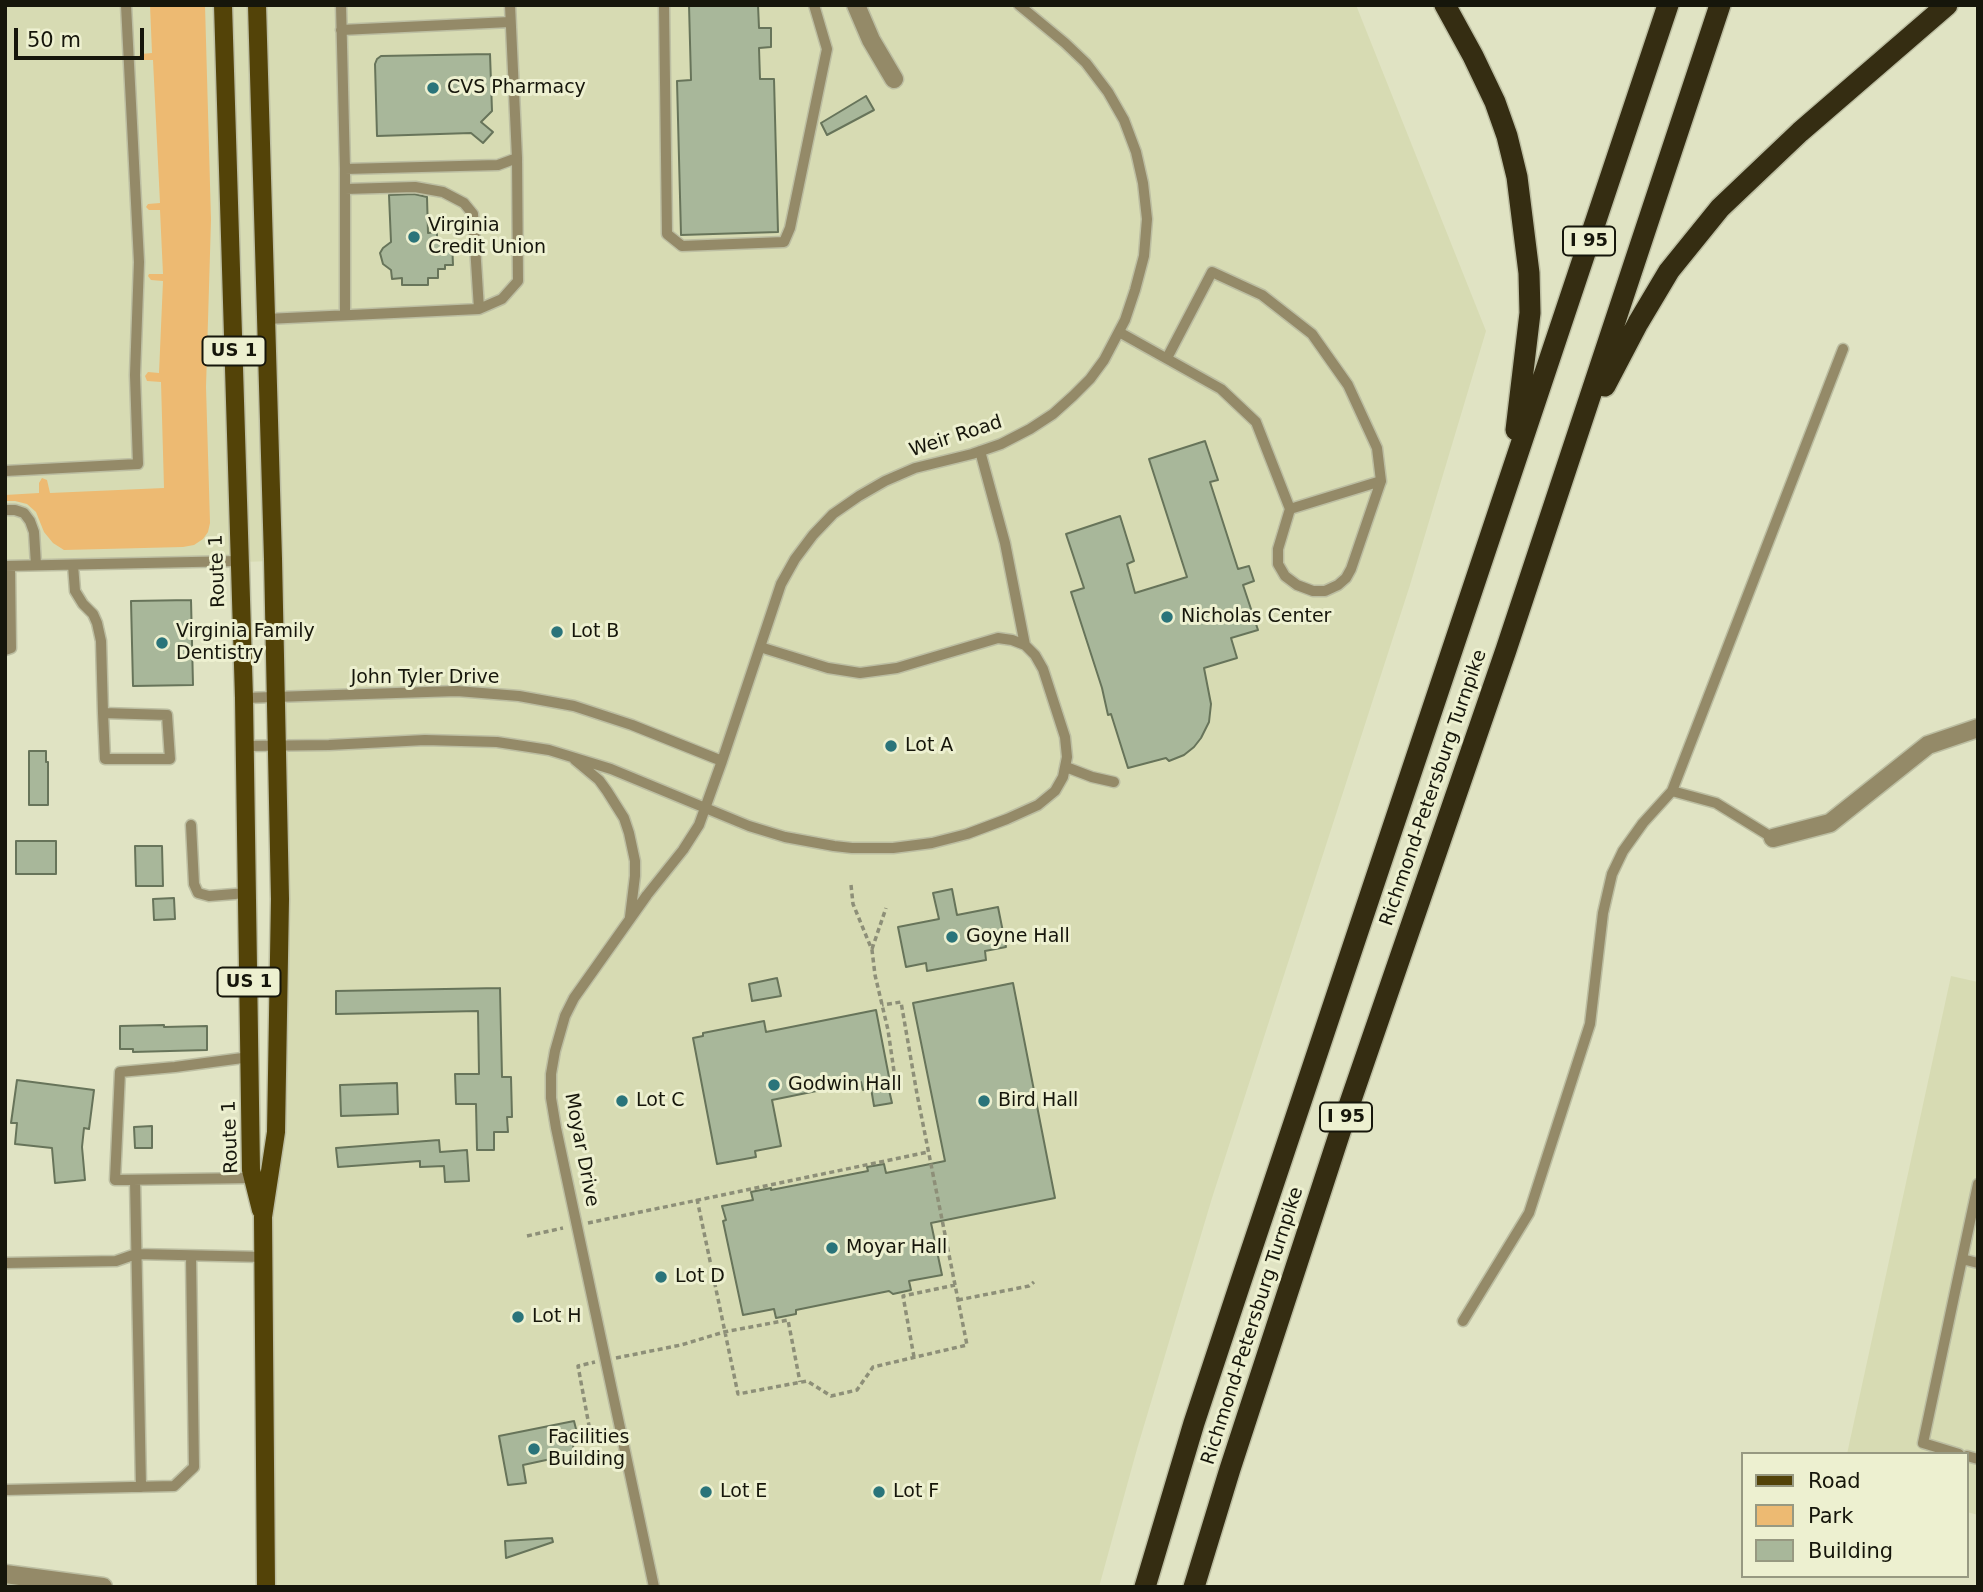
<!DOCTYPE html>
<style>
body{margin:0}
#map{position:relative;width:1983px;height:1592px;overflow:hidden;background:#e0e3c3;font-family:"DejaVu Sans",sans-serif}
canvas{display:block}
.frame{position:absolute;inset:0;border:7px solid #16160b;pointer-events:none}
.legend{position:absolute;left:1741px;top:1452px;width:228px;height:126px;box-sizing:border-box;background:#edf0d0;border:2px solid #979981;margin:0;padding:9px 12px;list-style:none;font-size:21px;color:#16160b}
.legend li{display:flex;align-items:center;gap:14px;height:35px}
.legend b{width:35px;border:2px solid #979981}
.scale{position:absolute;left:14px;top:28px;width:130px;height:32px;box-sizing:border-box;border:4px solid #16160b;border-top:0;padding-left:9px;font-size:21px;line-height:24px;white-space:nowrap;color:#16160b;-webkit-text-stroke:5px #edf0d0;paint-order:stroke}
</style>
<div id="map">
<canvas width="1983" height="1592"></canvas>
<div class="frame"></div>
<ul class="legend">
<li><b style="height:9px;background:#534308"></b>Road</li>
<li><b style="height:19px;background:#edba72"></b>Park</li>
<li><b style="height:19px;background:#a8b79a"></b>Building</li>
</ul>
<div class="scale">50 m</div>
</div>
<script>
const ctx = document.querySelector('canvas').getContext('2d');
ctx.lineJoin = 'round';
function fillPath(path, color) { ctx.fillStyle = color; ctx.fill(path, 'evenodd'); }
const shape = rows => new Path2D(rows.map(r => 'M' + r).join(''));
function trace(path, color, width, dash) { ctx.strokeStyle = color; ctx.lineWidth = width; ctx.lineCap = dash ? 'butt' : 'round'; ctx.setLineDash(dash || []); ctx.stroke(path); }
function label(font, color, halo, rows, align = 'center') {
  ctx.font = font + ' "DejaVu Sans",sans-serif'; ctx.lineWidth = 6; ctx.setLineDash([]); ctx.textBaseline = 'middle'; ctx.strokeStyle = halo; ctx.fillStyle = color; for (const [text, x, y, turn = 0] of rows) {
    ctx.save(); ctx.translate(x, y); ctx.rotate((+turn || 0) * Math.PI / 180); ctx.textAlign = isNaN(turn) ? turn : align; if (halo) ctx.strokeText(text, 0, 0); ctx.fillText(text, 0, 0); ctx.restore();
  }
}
fillPath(shape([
 [5,5,1356,5,1486,331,1410,585,1212,1198,1137,1449,1099,1587,272,1587,272,561,5,570],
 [1951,976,1978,982,1978,1515,1967,1512,1967,1454,1847,1454]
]), '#d7dbb3');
fillPath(shape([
 [150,5,205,5,211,220,206,387,210,523,208,532,203,539,194,545,183,547,64,550,53,543,44,532,36,512,27,504,15,501,5,501,5,495,39,493,39,483,42,478,47,480,50,493,164,488,161,382,147,381,145,376,148,372,159,373,163,281,151,280,148,276,149,274,163,274,160,210,149,210,146,207,148,204,160,203,153,60,141,60,138,57,141,54,152,53]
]), '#edba72');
const building = shape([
 [689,5,758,5,759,28,771,28,771,47,759,48,760,79,774,79,778,232,681,235,677,81,691,80,689,5],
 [490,54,492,111,481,122,493,132,483,143,471,133,377,136,375,64,377,59,381,56,490,54],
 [866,96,874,110,827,135,821,123,866,96],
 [414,194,427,197,428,233,437,232,437,241,452,242,453,265,445,265,445,269,438,269,438,278,428,278,428,285,402,285,402,278,392,279,391,270,383,264,380,253,383,248,391,242,389,195,414,194],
 [1205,441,1218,480,1210,482,1238,569,1249,566,1254,581,1243,585,1258,630,1231,638,1237,658,1204,668,1211,704,1209,722,1201,738,1194,747,1184,755,1169,761,1166,758,1128,768,1111,714,1108,715,1102,688,1071,592,1084,588,1066,534,1120,516,1134,561,1127,564,1135,593,1187,577,1149,459,1205,441],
 [191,600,193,685,133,686,131,601,191,600],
 [29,751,46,751,46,762,48,762,48,805,29,805,29,751],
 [16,841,56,841,56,874,16,874,16,841],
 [135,846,162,846,163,886,136,886,135,846],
 [952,889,957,915,998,907,1006,947,985,951,986,960,927,971,926,963,906,967,898,927,939,919,933,893,952,889],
 [174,898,175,919,154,920,153,899,174,898],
 [777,978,781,996,752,1001,749,984,777,978],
 [1013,983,1055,1198,931,1223,942,1275,909,1281,911,1290,893,1294,889,1291,796,1310,796,1314,776,1318,774,1309,743,1315,723,1221,726,1220,722,1206,753,1200,751,1192,771,1188,771,1190,868,1171,867,1167,884,1164,886,1173,945,1161,913,1003,1013,983],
 [500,988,502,1077,511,1077,512,1117,507,1117,508,1132,494,1132,494,1150,477,1150,476,1104,456,1104,455,1074,479,1074,478,1011,336,1014,336,991,500,988],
 [876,1010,889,1077,886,1077,892,1103,874,1106,871,1088,863,1090,861,1082,772,1100,781,1146,755,1151,756,1157,717,1164,693,1038,703,1036,703,1033,764,1021,766,1032,876,1010],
 [164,1025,164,1027,207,1026,207,1050,133,1052,133,1049,120,1049,120,1026,164,1025],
 [17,1080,94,1090,89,1129,84,1128,82,1147,85,1180,55,1183,52,1148,15,1144,17,1123,11,1123,17,1080],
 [397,1083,398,1114,341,1116,340,1085,397,1083],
 [152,1126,152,1148,135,1148,134,1127,152,1126],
 [439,1140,440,1152,467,1150,469,1181,445,1182,444,1166,420,1167,420,1161,338,1167,336,1148,439,1140],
 [574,1421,578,1437,575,1438,576,1444,573,1445,574,1454,523,1465,526,1483,508,1485,499,1436,574,1421],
 [552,1538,553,1542,506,1558,505,1541,552,1538]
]);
fillPath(building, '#a8b79a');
trace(building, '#67745a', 2);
const lane = shape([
 [341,5,345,169],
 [664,5,667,234,682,246,784,242,790,228,827,49,814,5],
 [341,30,510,22],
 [345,189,415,187,443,192,464,203,473,214,479,309],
 [345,315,345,169,498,165,517,158],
 [266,319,479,309,502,299,518,281,517,158,510,5],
 [1119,332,1221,389,1256,422,1290,509,1381,481,1377,448,1348,385,1312,334,1262,295,1212,272,1167,358],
 [980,451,1005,543,1025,645],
 [5,471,138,464,135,375,139,262,126,5],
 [1290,509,1278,549,1278,564,1285,576,1297,585,1313,591,1325,591,1338,585,1346,578,1351,569,1381,481],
 [5,510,15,510,24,513,30,521,34,532,36,565],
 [73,565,75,591,83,604,93,614,97,623,101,641,103,713,105,759,170,759,167,715,103,713],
 [5,566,239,561],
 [5,650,11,648,10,566],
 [244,698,457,691,519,696,574,706,632,725,722,761],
 [245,746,329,745,425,740,497,742,549,750,611,769,749,826,785,837,834,846,852,848,893,848,932,843,967,834,1007,819,1038,805,1055,791,1063,777,1067,757,1065,737,1043,669,1035,655,1025,645,1012,640,998,638,897,668,860,673,828,668,760,647],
 [575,760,599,780,607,791,624,818,629,833,635,861,635,876,630,917],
 [1066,767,1092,777,1114,782],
 [1672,791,1843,349],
 [191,825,194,884,198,893,209,896,247,893],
 [250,1057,175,1067,120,1072,115,1180,252,1178],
 [135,1180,141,1487],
 [1978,1184,1962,1259,1978,1263],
 [5,1263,116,1261,136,1254,264,1257],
 [1463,1321,1529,1213,1590,1024,1603,913,1612,874,1623,851,1643,823,1672,791,1716,803,1773,838],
 [1959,1454,1923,1443,1962,1259],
 [1967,1456,1978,1459],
 [5,1490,174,1486,194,1467,191,1256],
 [654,1587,556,1128,551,1098,551,1074,555,1051,565,1016,574,998,647,895,683,850,699,825,722,761,781,584,795,559,813,535,833,514,859,496,885,481,915,468,972,454,1001,444,1030,429,1053,414,1073,396,1090,379,1104,360,1125,320,1135,290,1144,256,1147,219,1143,183,1136,152,1124,120,1108,92,1086,63,1065,43,1019,5]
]);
const street = shape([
 [856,5,871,40,894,79],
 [1773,838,1830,823,1928,745,1978,728],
 [5,1574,103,1587]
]);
const primary = shape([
 [223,5,244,698,251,1170,261,1210],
 [257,5,273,559,280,899,276,1132,263,1217,266,1587]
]);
const highway = shape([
 [1445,5,1473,56,1495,102,1507,136,1517,177,1529,273,1530,313,1516,430],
 [1605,386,1638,323,1669,271,1720,208,1800,132,1947,5],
 [1145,1587,1194,1423,1242,1278,1668,5],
 [1194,1587,1230,1469,1343,1123,1506,650,1720,5]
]);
trace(lane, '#bcbea2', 13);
trace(street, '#bcbea2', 21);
trace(primary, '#bcbea2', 21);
trace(highway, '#bcbea2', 24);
trace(shape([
 [851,885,853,904,872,950,875,975,888,1030,897,1092],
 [872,949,886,908],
 [697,1199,738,1394,807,1381,831,1396,857,1390,873,1367,967,1345,917,1094,901,1002,882,1005],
 [588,1223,928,1152],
 [527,1236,563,1228],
 [958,1300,1029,1286,1034,1282],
 [914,1357,903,1296,955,1285],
 [616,1358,681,1345,724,1332,788,1320,800,1382],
 [579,1435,590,1433,590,1431,578,1366,595,1362]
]), '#8d8f78', 3.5, [5, 3.5]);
trace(lane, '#948a68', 10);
trace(street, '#948a68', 18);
trace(primary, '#534308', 18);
trace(highway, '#352d12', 21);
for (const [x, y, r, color] of [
 [433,88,7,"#2a747a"],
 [414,237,7,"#2a747a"],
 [1167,617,7,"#2a747a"],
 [557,632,7,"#2a747a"],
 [162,643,7,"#2a747a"],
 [891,746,7,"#2a747a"],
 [952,937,7,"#2a747a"],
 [774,1085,7,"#2a747a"],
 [622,1101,7,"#2a747a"],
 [984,1101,7,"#2a747a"],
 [832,1248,7,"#2a747a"],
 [661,1277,7,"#2a747a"],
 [518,1317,7,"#2a747a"],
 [534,1449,7,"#2a747a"],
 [706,1492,7,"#2a747a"],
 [879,1492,7,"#2a747a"]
]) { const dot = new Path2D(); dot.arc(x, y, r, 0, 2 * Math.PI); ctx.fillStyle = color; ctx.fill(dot); trace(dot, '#edf0d0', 2.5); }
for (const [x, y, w] of [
 [1589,241,52],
 [234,351,63],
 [249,982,63],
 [1346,1117,52]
]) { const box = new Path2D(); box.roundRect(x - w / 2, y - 14.5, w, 29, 5); ctx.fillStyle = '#edf0d0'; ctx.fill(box); trace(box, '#16160b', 2); }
label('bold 18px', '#16160b', null, [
 ["I 95",1589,241],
 ["US 1",234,351],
 ["US 1",249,982],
 ["I 95",1346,1117]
]);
label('19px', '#16160b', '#edf0d0', [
 ["CVS Pharmacy",447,88],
 ["Virginia",428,226],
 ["Credit Union",428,248],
 ["Nicholas Center",1181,617],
 ["Virginia Family",176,632],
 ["Dentistry",176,654],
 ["Lot B",571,632],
 ["Lot A",905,746],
 ["Goyne Hall",966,937],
 ["Godwin Hall",788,1085],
 ["Lot C",636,1101],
 ["Bird Hall",998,1101],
 ["Moyar Hall",846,1248],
 ["Lot D",675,1277],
 ["Lot H",532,1317],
 ["Facilities",548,1438],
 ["Building",548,1460],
 ["Lot E",720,1492],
 ["Lot F",893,1492]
], 'left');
label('19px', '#16160b', '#edf0d0', [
 ["Weir Road",956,437,-18],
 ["Route 1",218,571,-92],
 ["John Tyler Drive",425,678],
 ["Richmond-Petersburg Turnpike",1434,788,-71],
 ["Route 1",231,1137,-92],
 ["Moyar Drive",581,1150,79],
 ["Richmond-Petersburg Turnpike",1253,1326,-72]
]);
</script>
